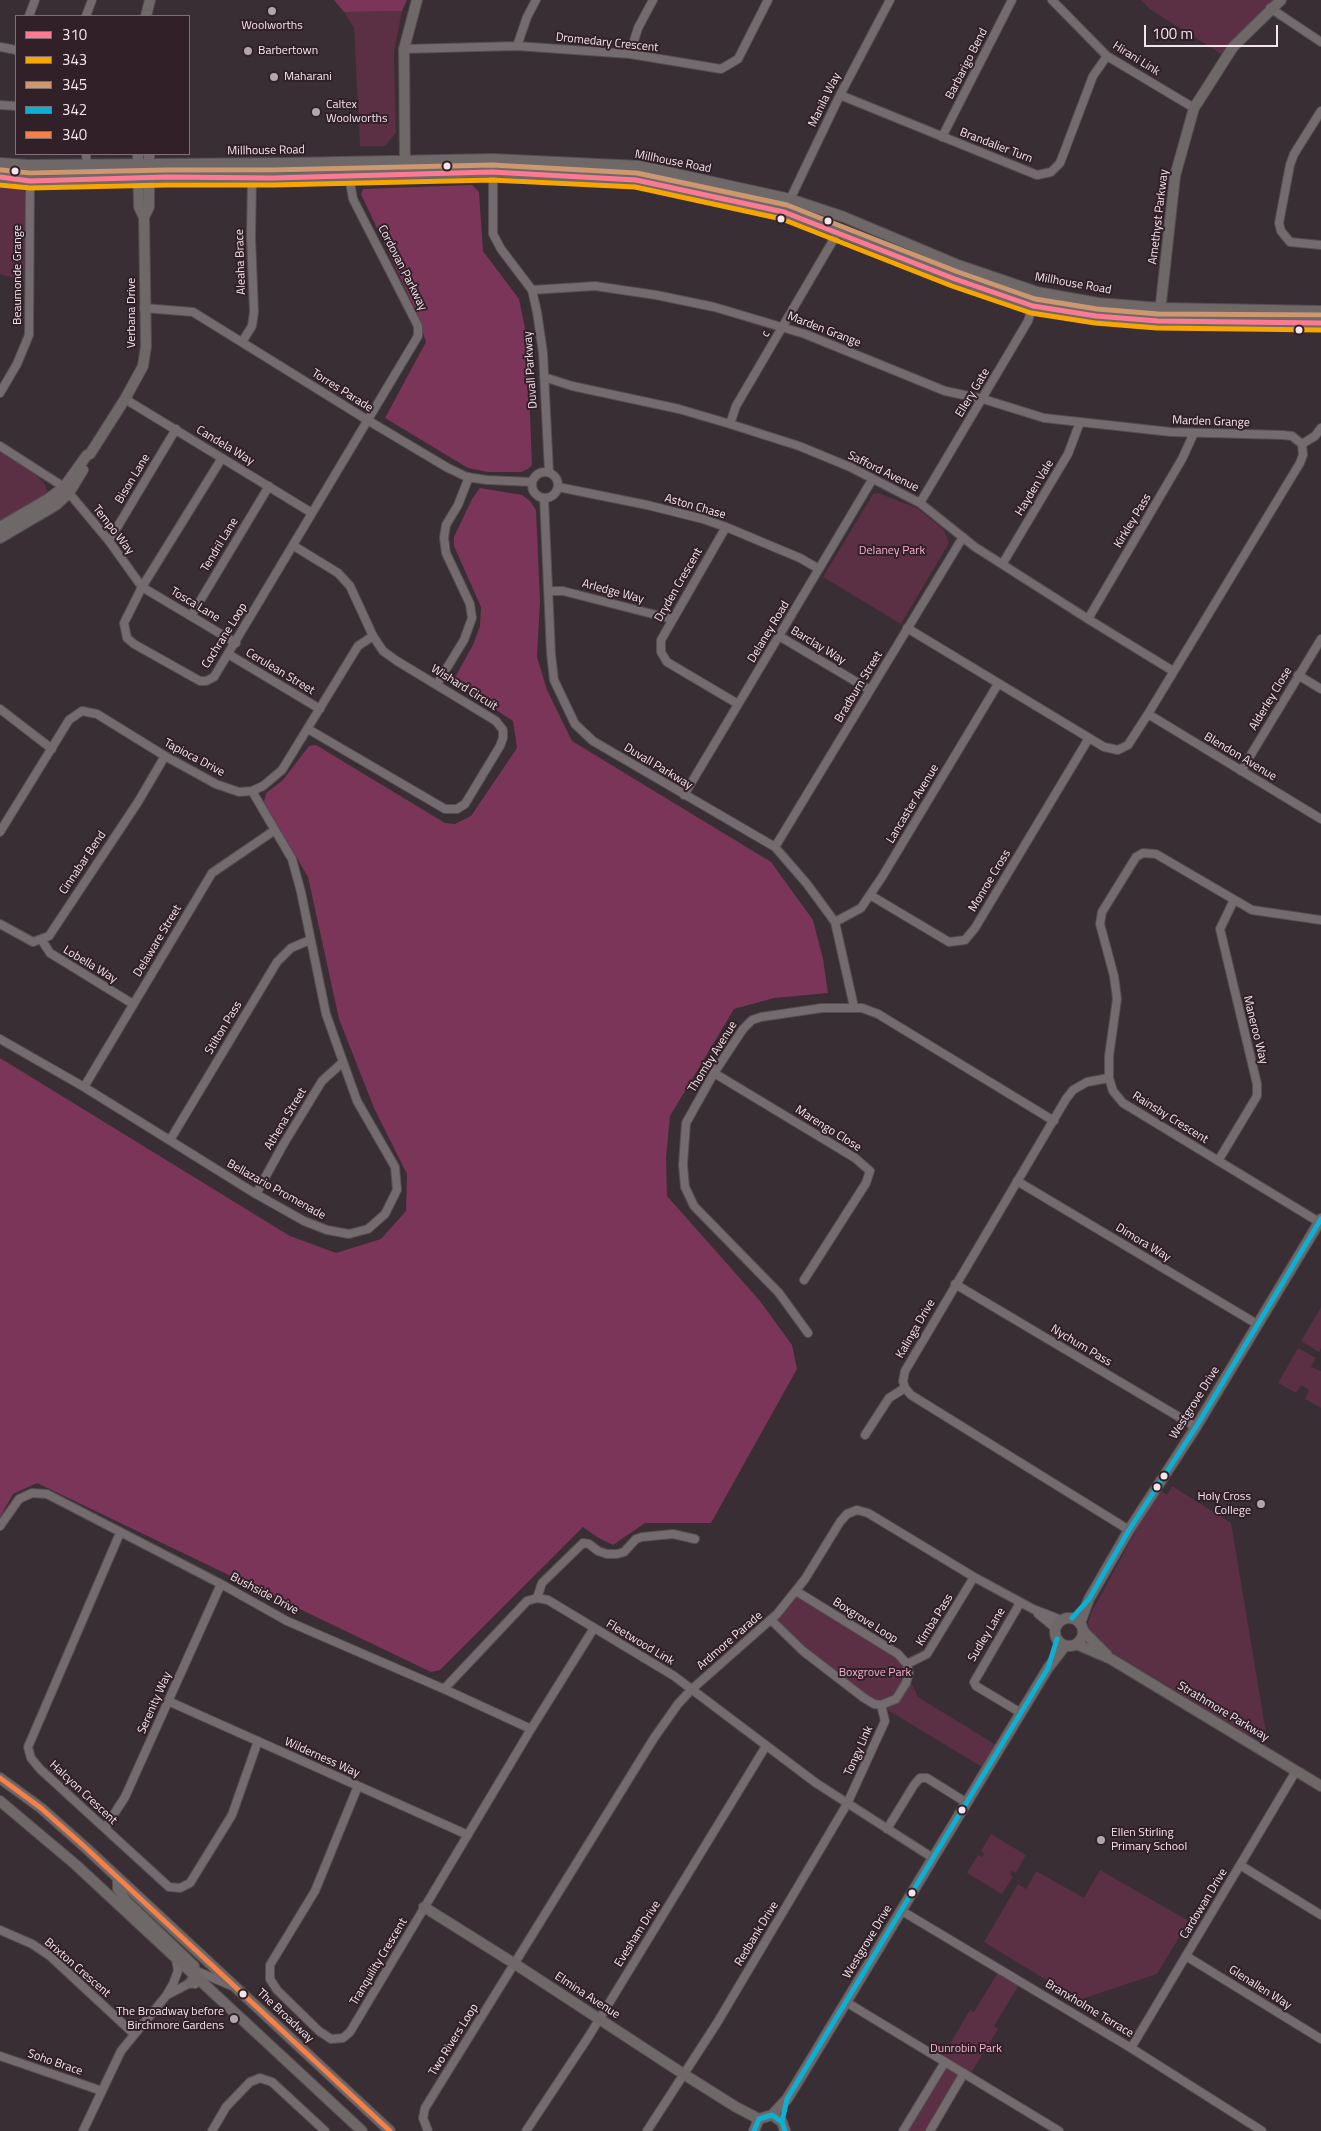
<!DOCTYPE html>
<style>
body{margin:0}
#map{position:relative;width:1321px;height:2131px;overflow:hidden;background:#382e33;font-family:"Titillium Web",sans-serif}
canvas{display:block}
.legend{position:absolute;left:15px;top:15px;width:175px;height:140px;box-sizing:border-box;background:#322028;border:1px solid #7f6f76;margin:0;padding:6px 9px;list-style:none;font-size:15px;color:#f3e6eb}
.legend li{display:flex;align-items:center;gap:10px;height:25px}
.legend b{width:25px;border:1px solid #7f6f76}
.scale{position:absolute;left:1144px;top:25px;width:134px;height:22px;box-sizing:border-box;border:2px solid #f3e6eb;border-top:0;padding-left:6px;font-size:15px;line-height:18px;white-space:nowrap;color:#f3e6eb;-webkit-text-stroke:4px #322028;paint-order:stroke}
</style>
<div id="map">
<canvas width="1321" height="2131"></canvas>
<ul class="legend">
<li><b style="height:6px;background:#fe7a93"></b>310</li>
<li><b style="height:6px;background:#f7a600"></b>343</li>
<li><b style="height:6px;background:#cd976f"></b>345</li>
<li><b style="height:6px;background:#0dafd3"></b>342</li>
<li><b style="height:6px;background:#f78048"></b>340</li>
</ul>
<div class="scale">100 m</div>
</div>
<script>
const ctx = document.querySelector('canvas').getContext('2d');
ctx.lineJoin = 'round';
function fillPath(path, color) { ctx.fillStyle = color; ctx.fill(path, 'evenodd'); }
const shape = rows => new Path2D(rows.map(r => 'M' + r).join(''));
function trace(path, color, width, dash) { ctx.strokeStyle = color; ctx.lineWidth = width; ctx.lineCap = dash ? 'butt' : 'round'; ctx.setLineDash(dash || []); ctx.stroke(path); }
function label(font, color, halo, rows, align = 'center') {
  ctx.font = font + ' "Titillium Web",sans-serif'; ctx.lineWidth = 4; ctx.setLineDash([]); ctx.textBaseline = 'middle'; ctx.strokeStyle = halo; ctx.fillStyle = color; for (const [text, x, y, turn = 0] of rows) {
    ctx.save(); ctx.translate(x, y); ctx.rotate((+turn || 0) * Math.PI / 180); ctx.textAlign = isNaN(turn) ? turn : align; if (halo) ctx.strokeText(text, 0, 0); ctx.fillText(text, 0, 0); ctx.restore();
  }
}
fillPath(shape([
 [1141,0,1282,0,1226,57,1151,10],
 [402,11,394,52,396,133,385,146,360,146,354,28,344,12],
 [0,181,19,185,24,190,26,198,24,281,0,274],
 [0,452,33,472,45,484,47,491,46,498,0,524],
 [878,493,917,508,944,530,949,543,901,624,823,577,873,494],
 [1321,1307,1321,1348,1319,1352,1301,1341],
 [1298,1348,1316,1358,1311,1367,1321,1371,1321,1408,1305,1399,1309,1390,1301,1385,1296,1393,1278,1383],
 [1172,1486,1231,1523,1267,1739,1247,1734,1102,1646,1089,1631,1088,1622,1092,1611,1159,1489,1167,1495],
 [796,1591,898,1654,918,1697,1001,1748,987,1770,881,1706,864,1698,771,1620],
 [991,1834,1026,1855,1016,1873,1012,1871,1010,1874,1013,1877,1002,1894,967,1873,978,1855,982,1857,984,1854,981,1851],
 [1100,1870,1189,1921,1157,1974,1079,2000,984,1942,1018,1884,1026,1889,1036,1871,1084,1898],
 [1000,1969,1022,1980,994,2026,998,2029,969,2076,965,2074,930,2131,903,2131,945,2062,941,2059,970,2010,974,2012]
]), '#5b2f44');
fillPath(shape([
 [334,0,407,0,402,11,344,12],
 [472,185,479,192,483,251,519,299,527,338,532,465,528,469,521,472,488,472,468,468,385,418,426,342,415,309,361,194,363,189],
 [480,488,522,495,530,501,536,510,540,601,537,657,547,690,572,741,771,862,813,920,823,959,828,993,774,998,734,1009,670,1116,666,1158,667,1196,760,1301,792,1345,797,1369,711,1523,645,1523,613,1545,597,1537,583,1527,440,1670,431,1672,37,1483,13,1494,0,1517,0,1058,290,1236,336,1253,381,1239,406,1211,407,1174,374,1108,339,1019,308,877,264,802,266,793,283,780,309,746,316,745,445,823,455,824,471,816,517,748,513,721,458,685,454,679,473,645,480,626,481,607,454,546,454,537,472,499]
]), '#7b3558');
const street = shape([
 [1052,0,1107,56,1194,108],
 [1270,8,1321,42],
 [29,16,35,0],
 [86,16,92,0],
 [517,46,527,17,536,0],
 [0,47,16,50],
 [404,49,517,46,630,54,721,69,738,59,768,0],
 [630,54,638,28,653,0],
 [840,95,1037,175,1051,172,1060,163,1093,76,1107,56],
 [0,105,16,106],
 [1321,111,1294,154,1290,165,1279,223,1281,231,1290,242,1321,245],
 [942,137,1012,0],
 [86,154,87,165],
 [493,159,493,234,501,249,532,290,537,312,543,353,549,472],
 [784,212,840,95,890,0],
 [532,290,595,286,656,295,714,307,805,334,945,391,983,399,1044,418,1171,432,1283,435,1292,436,1302,444,1303,455,1300,463,1148,714,1128,745,1118,750,1104,747,907,628],
 [144,308,193,312,369,421,448,468,467,477,487,480,532,482],
 [242,342,252,326,254,312,251,236,252,178],
 [544,377,572,386,679,409,730,424,799,446,850,467,920,503,975,547,1088,619,1173,671],
 [0,393,17,364,29,335,30,181],
 [125,399,312,513],
 [730,424,736,406,838,232],
 [1302,444,1315,436,1321,428],
 [0,446,64,487,109,541,142,587,236,643],
 [222,458,142,587,124,623,127,638,134,644,200,681,206,681,214,677,418,336,418,326,353,199,349,176],
 '532 485a13 13 0 1 1 26 0a13 13 0 1 1-26 0Z',
 [558,487,647,505,703,519,726,527,800,558,819,569],
 [544,498,551,654,554,680,575,724,593,741,775,847,807,884,835,922,854,1007],
 [920,503,1028,321,1037,292],
 [726,527,661,640,661,652,667,662,738,704],
 [109,541,176,429],
 [294,546,338,573,350,586,373,636,383,651,397,661,496,721,503,730,503,738,500,746,465,804,457,809,445,809,308,729],
 [1003,563,1068,454,1080,422],
 [548,591,563,591,672,619],
 [191,616,269,486],
 [1088,619,1182,459,1194,433],
 [779,636,870,690],
 [228,654,320,709],
 [1298,675,1321,689],
 [437,684,464,640,472,618,470,604,446,553,444,538,446,525,458,505,469,477],
 [0,709,52,749],
 [1148,714,1321,819],
 [1241,771,1321,639],
 [684,795,872,480],
 [0,832,69,720,82,711,97,714,165,756,216,784,239,792,252,791,263,786,282,770,358,646,373,636],
 [775,847,963,537],
 [870,895,949,942,965,940,975,928,1089,738],
 [835,922,861,908,882,877,998,684],
 [0,924,33,942,49,936,138,802,165,756],
 [41,939,50,953,133,1004],
 [0,1039,84,1087,256,1194,304,1221,327,1230,349,1234,368,1229,385,1214,397,1190,395,1167,357,1101,326,1014,301,892,292,859,252,791],
 [714,1073,855,1158,870,1171,866,1183,804,1280],
 [1109,1078,1087,1082,1073,1090,1066,1099,905,1371,903,1381,905,1388,911,1395,1129,1530],
 [84,1087,212,873,275,830],
 [170,1140,277,962,291,948,310,940],
 [1218,1161,1257,1096,1257,1084,1220,929,1234,900],
 [1017,1181,1257,1324],
 [256,1194,283,1145,322,1081,343,1062],
 [1319,1222,1123,1103,1113,1091,1109,1078,1109,1056,1117,999,1114,976,1100,924,1102,912,1136,857,1143,853,1156,854,1252,910,1321,920],
 [955,1284,1196,1427],
 [808,1333,779,1293,694,1206,685,1187,683,1165,686,1123,714,1073,743,1029,752,1020,761,1017,822,1008,862,1008,878,1014,1054,1121],
 [865,1435,889,1398,905,1388],
 [0,1526,19,1499,32,1493,47,1494,221,1584,287,1621,444,1689,531,1729],
 [120,1533,28,1747,31,1758,40,1769,169,1887,180,1888,190,1883,232,1815,258,1741],
 [537,1598,542,1583,583,1543,589,1544,598,1551,607,1554,617,1554,624,1552,636,1539,642,1537,673,1534,695,1539],
 [1020,1603,974,1682,976,1686,1021,1713],
 [1038,1614,1055,1628],
 [771,1620,803,1651,864,1698,874,1704,881,1705,896,1699,906,1683,909,1673,907,1664,898,1654,796,1591],
 [907,1664,927,1654,974,1577],
 [444,1689,527,1601,537,1598,548,1600,674,1676,816,1783,933,1858],
 [168,1701,468,1835],
 [358,1786,315,1891,270,1965,270,1979,277,1990,319,2031,331,2039,343,2038,350,2032,531,1729,594,1628],
 [105,1828,125,1797,221,1584],
 [887,1829,914,1785,920,1778,927,1778,967,1803],
 [1240,1865,1321,1915],
 [902,1911,1131,2048,1262,2131],
 [0,1930,32,1944,50,1956,134,2034],
 [1186,1956,1321,2039],
 [191,1970,199,1972,232,1986],
 [167,1995,190,1983,195,1984],
 [846,2002,1059,2131],
 [1131,2048,1296,1771],
 [0,2056,102,2091],
 [83,2131,121,2051,166,1996,173,1984,178,1971,176,1959],
 [212,2131,226,2107,250,2082,260,2078,272,2082,325,2131],
 [428,2131,423,2118,425,2108,654,1738,678,1704,691,1690,777,1614,805,1579,840,1522,847,1514,857,1510,868,1513,974,1577,1033,1609,1061,1620],
 [526,2131,589,2036,766,1746],
 [647,2131,717,2023,847,1804,885,1721,881,1705],
 [903,2131,945,2062],
 [930,2131,964,2073]
]);
const secondary = shape([
 [146,16,150,0],
 [138,154,139,207,144,217],
 [0,163,28,165,289,163,493,159,640,166,790,199,844,217,958,265,1037,292,1098,303,1161,308,1321,311],
 [405,167,404,49,417,0],
 [0,177,30,181,166,177,273,178,492,172,636,180,784,212,838,232,955,279,1033,306,1096,316,1158,321,1321,323],
 [1160,312,1175,176,1194,108,1233,47,1281,0],
 [0,527,48,499,64,487,87,455,90,454,125,399,143,366,146,346,144,217,149,207,149,154],
 [0,538,56,505,69,493,83,470],
 '1055 1632a14 14 0 1 1 28 0a14 14 0 1 1-28 0Z',
 [1080,1623,1089,1599,1129,1530,1196,1427,1321,1219],
 [1083,1631,1107,1655],
 [1076,1644,1111,1659,1321,1786],
 [0,1778,41,1808,86,1848,390,2131],
 [0,1801,76,1865,362,2131],
 [118,1878,118,1889,126,1901,194,1966,195,1977,190,1983],
 [424,1907,515,1964,685,2075,736,2107,759,2119],
 [772,2115,787,2099,797,2083,1048,1668,1065,1646],
 [754,2131,759,2119,772,2115,782,2122,785,2131]
]);
trace(street, '#554d51', 10);
trace(secondary, '#554d51', 12);
trace(street, '#746b6e', 8);
trace(secondary, '#6e6868', 10);
trace(shape([
 [0,177,30,181,166,177,273,178,492,172,636,180,784,212,955,279,1033,306,1096,316,1158,321,1321,323]
]), '#fe7a93', 5);
trace(shape([
 [0,185,30,188,166,185,273,185,492,180,635,187,782,219,952,286,1031,313,1095,323,1157,328,1321,330]
]), '#f7a600', 5);
trace(shape([
 [1,170,30,173,166,170,273,170,492,165,637,173,787,205,958,272,1035,299,1097,309,1158,314,1321,315]
]), '#cd976f', 5);
trace(shape([
 [1072,1618,1089,1599,1129,1530,1196,1427,1321,1219],
 [782,2122,787,2099,1048,1668,1057,1639],
 [754,2131,759,2119,772,2115,782,2122,785,2131]
]), '#0dafd3', 5);
trace(shape([
 [0,1778,41,1808,86,1848,390,2131]
]), '#f78048', 5);
for (const [x, y, r, color] of [
 [272,11,5,"#b2a6ab"],
 [248,51,5,"#b2a6ab"],
 [274,77,5,"#b2a6ab"],
 [316,112,5,"#b2a6ab"],
 [447,166,4.5,"#f3e6eb"],
 [15,171,4.5,"#f3e6eb"],
 [781,219,4.5,"#f3e6eb"],
 [828,221,4.5,"#f3e6eb"],
 [1299,330,4.5,"#f3e6eb"],
 [1164,1476,4.5,"#f3e6eb"],
 [1157,1487,4.5,"#f3e6eb"],
 [1261,1504,5,"#b2a6ab"],
 [962,1810,4.5,"#f3e6eb"],
 [1101,1840,5,"#b2a6ab"],
 [912,1893,4.5,"#f3e6eb"],
 [243,1994,4.5,"#f3e6eb"],
 [234,2019,5,"#b2a6ab"]
]) { const dot = new Path2D(); dot.arc(x, y, r, 0, 2 * Math.PI); ctx.fillStyle = color; ctx.fill(dot); trace(dot, '#322028', 2); }
label('12px', '#f3e6eb', '#322028', [
 ["Woolworths",272,26,"center"],
 ["Barbertown",258,51],
 ["Maharani",284,77],
 ["Caltex",326,105],
 ["Woolworths",326,119],
 ["Holy Cross",1251,1497,"right"],
 ["College",1251,1511,"right"],
 ["Ellen Stirling",1111,1833],
 ["Primary School",1111,1847],
 ["The Broadway before",224,2012,"right"],
 ["Birchmore Gardens",224,2026,"right"]
], 'left');
label('12px', '#f3e6eb', '#322028', [
 ["Dromedary Crescent",607,43,6],
 ["Hirani Link",1136,59,32],
 ["Barbarigo Bend",967,64,-63],
 ["Manila Way",825,100,-64],
 ["Brandalier Turn",996,146,21],
 ["Millhouse Road",266,151,-1],
 ["Millhouse Road",673,162,11],
 ["Amethyst Parkway",1159,217,-83],
 ["Aleaha Brace",241,262,-92],
 ["Cordovan Parkway",402,268,63],
 ["Beaumonde Grange",18,275,-90],
 ["Millhouse Road",1073,284,10],
 ["Verbana Drive",132,313,-90],
 ["Marden Grange",824,330,21],
 ["c",766,334,-59],
 ["Duvall Parkway",531,370,-94],
 ["Torres Parade",342,391,32],
 ["Ellery Gate",973,393,-59],
 ["Marden Grange",1211,422,2],
 ["Candela Way",225,446,31],
 ["Safford Avenue",883,472,26],
 ["Bison Lane",133,479,-59],
 ["Hayden Vale",1035,488,-59],
 ["Aston Chase",695,507,16],
 ["Kirkley Pass",1133,521,-59],
 ["Tempo Way",113,530,52],
 ["Tendril Lane",220,545,-59],
 ["Dryden Crescent",679,585,-60],
 ["Arledge Way",613,592,15],
 ["Tosca Lane",195,605,31],
 ["Delaney Road",769,632,-59],
 ["Cochrane Loop",225,636,-58],
 ["Barclay Way",818,646,31],
 ["Cerulean Street",280,672,31],
 ["Bradburn Street",859,687,-59],
 ["Wishard Circuit",464,688,32],
 ["Alderley Close",1271,699,-59],
 ["Blendon Avenue",1240,757,31],
 ["Tapioca Drive",194,758,28],
 ["Duvall Parkway",658,767,31],
 ["Lancaster Avenue",913,804,-59],
 ["Cinnabar Bend",83,863,-56],
 ["Monroe Cross",990,881,-59],
 ["Delaware Street",158,941,-59],
 ["Lobella Way",90,965,31],
 ["Stilton Pass",224,1028,-59],
 ["Maneroo Way",1255,1030,76],
 ["Thomby Avenue",713,1057,-58],
 ["Rainsby Crescent",1170,1118,32],
 ["Athena Street",286,1119,-59],
 ["Marengo Close",828,1129,32],
 ["Bellazario Promenade",276,1190,29],
 ["Dimora Way",1143,1243,31],
 ["Kalinga Drive",916,1329,-60],
 ["Nychum Pass",1081,1346,31],
 ["Westgrove Drive",1195,1403,-58],
 ["Bushside Drive",264,1594,28],
 ["Kimba Pass",935,1620,-58],
 ["Boxgrove Loop",865,1621,32],
 ["Sudley Lane",987,1635,-59],
 ["Ardmore Parade",730,1641,-41],
 ["Fleetwood Link",640,1643,31],
 ["Serenity Way",155,1703,-66],
 ["Strathmore Parkway",1223,1712,31],
 ["Tongy Link",859,1751,-66],
 ["Wilderness Way",322,1758,24],
 ["Halcyon Crescent",83,1793,43],
 ["Cardowan Drive",1204,1904,-59],
 ["Evesham Drive",638,1934,-58],
 ["Redbank Drive",757,1934,-59],
 ["Westgrove Drive",868,1942,-59],
 ["Tranquility Crescent",379,1962,-59],
 ["Brixton Crescent",77,1968,41],
 ["Glenallen Way",1260,1988,32],
 ["Elmina Avenue",587,1996,33],
 ["Branxholme Terrace",1089,2009,31],
 ["The Broadway",285,2016,43],
 ["Two Rivers Loop",454,2040,-58],
 ["Soho Brace",55,2063,19]
]);
label('12px', '#f6b1ce', '#322028', [
 ["Delaney Park",892,551],
 ["Boxgrove Park",875,1673],
 ["Dunrobin Park",966,2049]
]);
</script>
